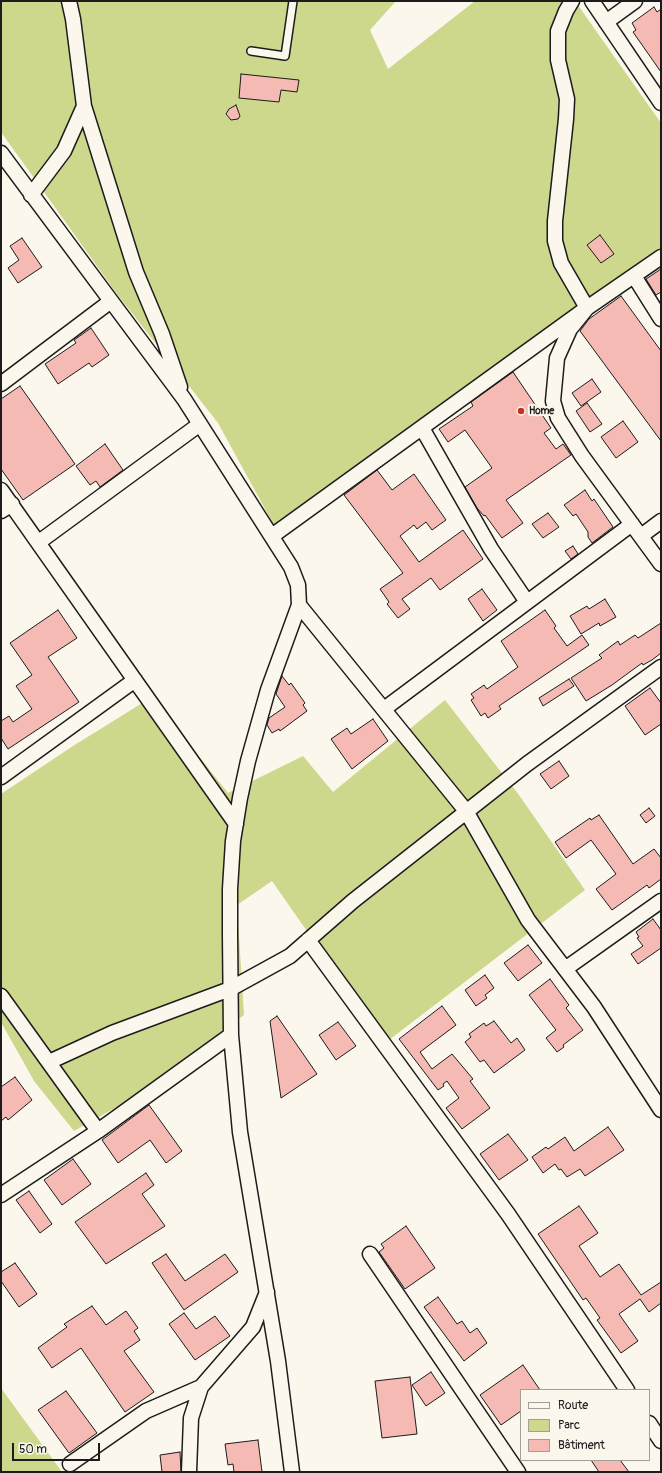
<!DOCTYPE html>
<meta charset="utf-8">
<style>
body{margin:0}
#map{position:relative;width:662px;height:1473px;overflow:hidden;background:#fbf7ec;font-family:Pangolin,sans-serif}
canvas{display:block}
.frame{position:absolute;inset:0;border:2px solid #1c1c1c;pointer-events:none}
.legend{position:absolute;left:520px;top:1389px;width:130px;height:72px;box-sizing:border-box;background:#fbf7ec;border:1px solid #a29f99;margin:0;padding:5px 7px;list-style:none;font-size:12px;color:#1c1c1c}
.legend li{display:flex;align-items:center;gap:8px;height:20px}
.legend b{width:20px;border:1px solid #a29f99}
.scale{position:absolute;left:12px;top:1443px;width:88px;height:18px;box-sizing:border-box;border:2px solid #1c1c1c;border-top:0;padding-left:5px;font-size:12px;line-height:14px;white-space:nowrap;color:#1c1c1c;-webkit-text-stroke:3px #fbf7ec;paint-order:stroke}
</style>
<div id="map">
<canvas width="662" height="1473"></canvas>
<div class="frame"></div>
<ul class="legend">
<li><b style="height:5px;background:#fbf7ec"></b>Route</li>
<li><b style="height:11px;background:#cdd88c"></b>Parc</li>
<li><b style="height:11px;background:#f5bab3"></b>Bâtiment</li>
</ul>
<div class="scale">50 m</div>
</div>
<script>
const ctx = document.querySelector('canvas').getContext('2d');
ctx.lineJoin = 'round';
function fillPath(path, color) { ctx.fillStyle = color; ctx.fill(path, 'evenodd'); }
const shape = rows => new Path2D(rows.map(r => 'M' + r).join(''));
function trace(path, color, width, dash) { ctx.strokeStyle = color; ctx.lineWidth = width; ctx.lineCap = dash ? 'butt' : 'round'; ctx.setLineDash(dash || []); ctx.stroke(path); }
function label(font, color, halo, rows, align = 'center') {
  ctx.font = font + ' Pangolin,sans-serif'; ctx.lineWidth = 4; ctx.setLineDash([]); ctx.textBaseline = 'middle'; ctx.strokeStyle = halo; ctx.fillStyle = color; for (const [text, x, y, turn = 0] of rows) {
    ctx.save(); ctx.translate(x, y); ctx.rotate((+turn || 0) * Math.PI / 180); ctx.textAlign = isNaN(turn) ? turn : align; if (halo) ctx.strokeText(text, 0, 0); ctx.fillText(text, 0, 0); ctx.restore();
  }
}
fillPath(shape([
 [1,1,396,1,370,30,388,69,475,1,575,1,661,123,661,251,276,529,218,423,117,294,1,132],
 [152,697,228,793,303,756,333,792,445,700,519,795,585,890,385,1043,272,881,237,905,244,1015,131,1099,74,1131,34,1081,1,1022,1,794,73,746],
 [1,1388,62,1472,1,1472]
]), '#cdd88c');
const building = shape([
 [654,7,657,12,661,9,661,72,633,32,636,30,632,23,654,7],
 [241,74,299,80,297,92,281,90,279,102,239,98,241,74],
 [236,105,240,116,238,119,231,120,226,114,229,109,236,105],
 [600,235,614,254,601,263,587,245,600,235],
 [22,238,42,267,18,283,8,268,19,260,10,246,22,238],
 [661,269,661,292,656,295,646,279,661,269],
 [621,296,661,351,661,441,580,331,589,319,621,296],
 [91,328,109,355,92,367,89,363,58,384,45,364,76,343,74,340,91,328],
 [513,372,551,428,544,433,556,449,563,444,571,455,506,500,523,523,502,538,485,515,484,516,477,508,465,487,492,468,465,430,448,442,439,429,473,406,471,402,513,372],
 [592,379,601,392,581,406,572,393,592,379],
 [20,386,75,464,23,500,1,469,1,399,20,386],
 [587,403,602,424,590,432,576,411,587,403],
 [623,421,638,442,616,458,601,437,623,421],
 [105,444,123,470,100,487,96,481,90,485,76,466,105,444],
 [377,470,392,490,414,474,446,520,432,530,426,522,417,529,414,525,400,536,419,562,463,530,483,559,440,590,431,578,402,599,410,609,398,618,387,604,389,602,380,589,403,573,344,495,377,470],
 [585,490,592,501,594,499,613,527,592,543,588,537,588,532,576,514,573,516,564,505,585,490],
 [548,513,559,527,543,538,532,524,548,513],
 [573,546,578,554,571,559,565,551,573,546],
 [482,589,497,610,483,621,468,599,482,589],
 [605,599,616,617,600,626,599,623,581,634,570,616,587,606,589,609,605,599],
 [58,610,77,638,48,657,79,702,8,749,1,738,1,721,9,716,13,722,32,709,16,686,32,675,10,643,58,610],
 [545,610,556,626,554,628,567,646,582,635,589,645,499,706,501,709,488,718,485,713,481,716,471,700,474,698,471,694,484,685,487,689,518,667,501,641,545,610],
 [661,623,661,653,652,660,643,665,642,663,612,685,586,701,571,678,602,658,599,655,618,641,620,645,635,635,638,638,661,623],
 [282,676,289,685,291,683,305,703,303,705,307,711,280,731,279,729,272,733,267,725,269,718,285,707,276,694,282,676],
 [569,679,574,686,543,706,539,698,569,679],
 [650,688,661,703,661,724,645,735,625,706,650,688],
 [373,719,388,741,352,769,331,739,347,728,351,734,373,719],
 [559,761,569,776,551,789,540,774,559,761],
 [649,808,655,816,646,823,640,815,649,808],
 [599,815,633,864,654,849,661,858,661,879,649,888,647,885,612,910,596,889,616,874,591,840,566,858,555,842,590,818,591,820,599,815],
 [653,919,661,930,661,948,638,964,631,954,643,946,637,938,639,937,636,932,653,919],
 [528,945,542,963,518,981,504,963,528,945],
 [485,975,494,988,485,995,487,998,476,1006,465,990,485,975],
 [550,979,569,1005,566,1008,583,1030,563,1045,564,1047,557,1052,546,1038,556,1030,529,995,550,979],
 [442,1006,456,1025,420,1052,432,1069,452,1054,473,1079,470,1081,490,1108,462,1129,446,1108,459,1098,447,1081,443,1084,444,1086,438,1090,399,1039,442,1006],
 [277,1016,317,1074,281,1098,270,1021,277,1016],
 [494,1021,511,1043,517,1038,525,1050,494,1073,484,1060,480,1062,465,1042,471,1037,469,1034,484,1023,486,1026,494,1021],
 [338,1022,356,1046,336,1060,319,1035,338,1022],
 [15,1077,32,1100,8,1120,6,1117,1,1121,1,1087,15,1077],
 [149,1105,182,1151,166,1163,150,1140,118,1163,102,1140,149,1105],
 [608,1127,624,1150,585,1176,580,1169,567,1177,561,1169,559,1170,555,1164,543,1173,532,1157,546,1147,548,1149,565,1137,574,1151,608,1127],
 [508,1134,528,1160,499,1180,480,1154,508,1134],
 [73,1159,91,1184,62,1205,44,1180,73,1159],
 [146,1173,154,1185,142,1194,165,1226,106,1264,75,1222,146,1173],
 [29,1191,52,1224,40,1233,16,1200,29,1191],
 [579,1206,598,1233,579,1246,600,1277,619,1264,641,1295,661,1282,661,1303,649,1312,640,1299,619,1314,638,1341,621,1353,597,1320,600,1318,586,1298,583,1300,538,1234,579,1206],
 [406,1226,435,1268,405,1289,379,1252,384,1248,381,1244,406,1226],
 [166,1254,185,1281,225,1254,238,1272,184,1310,152,1263,166,1254],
 [15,1263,37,1294,19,1307,1,1281,1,1272,15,1263],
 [438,1297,457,1324,462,1321,470,1333,477,1328,487,1343,464,1361,424,1307,438,1297],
 [92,1306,106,1325,126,1311,138,1328,134,1331,140,1340,124,1351,154,1392,125,1412,81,1348,52,1368,38,1348,67,1327,64,1324,92,1306],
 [184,1313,196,1329,215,1316,230,1336,195,1360,169,1324,184,1313],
 [523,1365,540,1390,521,1390,521,1411,501,1425,480,1395,523,1365],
 [431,1372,445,1393,426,1406,412,1385,431,1372],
 [410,1377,417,1434,382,1438,375,1381,410,1377],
 [66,1391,97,1433,69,1453,38,1410,66,1391],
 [258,1440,262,1472,234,1472,233,1464,228,1465,225,1444,258,1440],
 [180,1452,181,1472,162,1472,160,1455,180,1452],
 [591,1460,620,1460,629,1472,599,1472,591,1460]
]);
fillPath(building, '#f5bab3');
trace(building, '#1c1c1c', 1);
const service = shape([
 [251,51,285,56,293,1]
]);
const minor = shape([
 [69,1,73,19,84,106,136,272,162,334,180,387],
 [572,1,566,11,558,31,558,60,567,99,566,119,555,221,555,241,561,263,587,308,570,329,557,358,553,401,558,418,582,456,661,564],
 [592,1,661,103],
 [606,22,635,1],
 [1,153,184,399,291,567,298,585,299,605,268,690,248,761,240,798,233,841,230,889,230,934,231,1035,240,1132,278,1361,292,1472],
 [31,195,64,151,84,106],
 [634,276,661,319],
 [1,384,111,301],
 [422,428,491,549,527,602],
 [1,490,236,824],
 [1,511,12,504],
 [272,536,587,308,661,257],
 [641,536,661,521],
 [39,542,200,424],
 [299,605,466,811,528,920,594,1007,661,1110],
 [384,709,632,524],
 [1,777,135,680],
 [308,940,508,1214,627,1390],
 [565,969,661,901],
 [1,996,98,1131],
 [49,1062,112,1033,230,989,290,956,353,901,527,764,661,667],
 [1,1195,98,1131,231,1035],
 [370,1254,518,1472],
 [649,1423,661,1441],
 [70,1464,146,1411,201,1387],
 [189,1472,191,1418,201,1387,253,1327,267,1292]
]);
trace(service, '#1c1c1c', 10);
trace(minor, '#1c1c1c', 17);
trace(service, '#fbf7ec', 7);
trace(minor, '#fbf7ec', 14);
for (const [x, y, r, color] of [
 [521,411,4,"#c8321e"]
]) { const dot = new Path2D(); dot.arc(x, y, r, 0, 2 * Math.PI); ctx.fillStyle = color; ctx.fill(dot); trace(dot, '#fbf7ec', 1.5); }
label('bold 10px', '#1c1c1c', '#fbf7ec', [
 ["Home",529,411]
], 'left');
</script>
